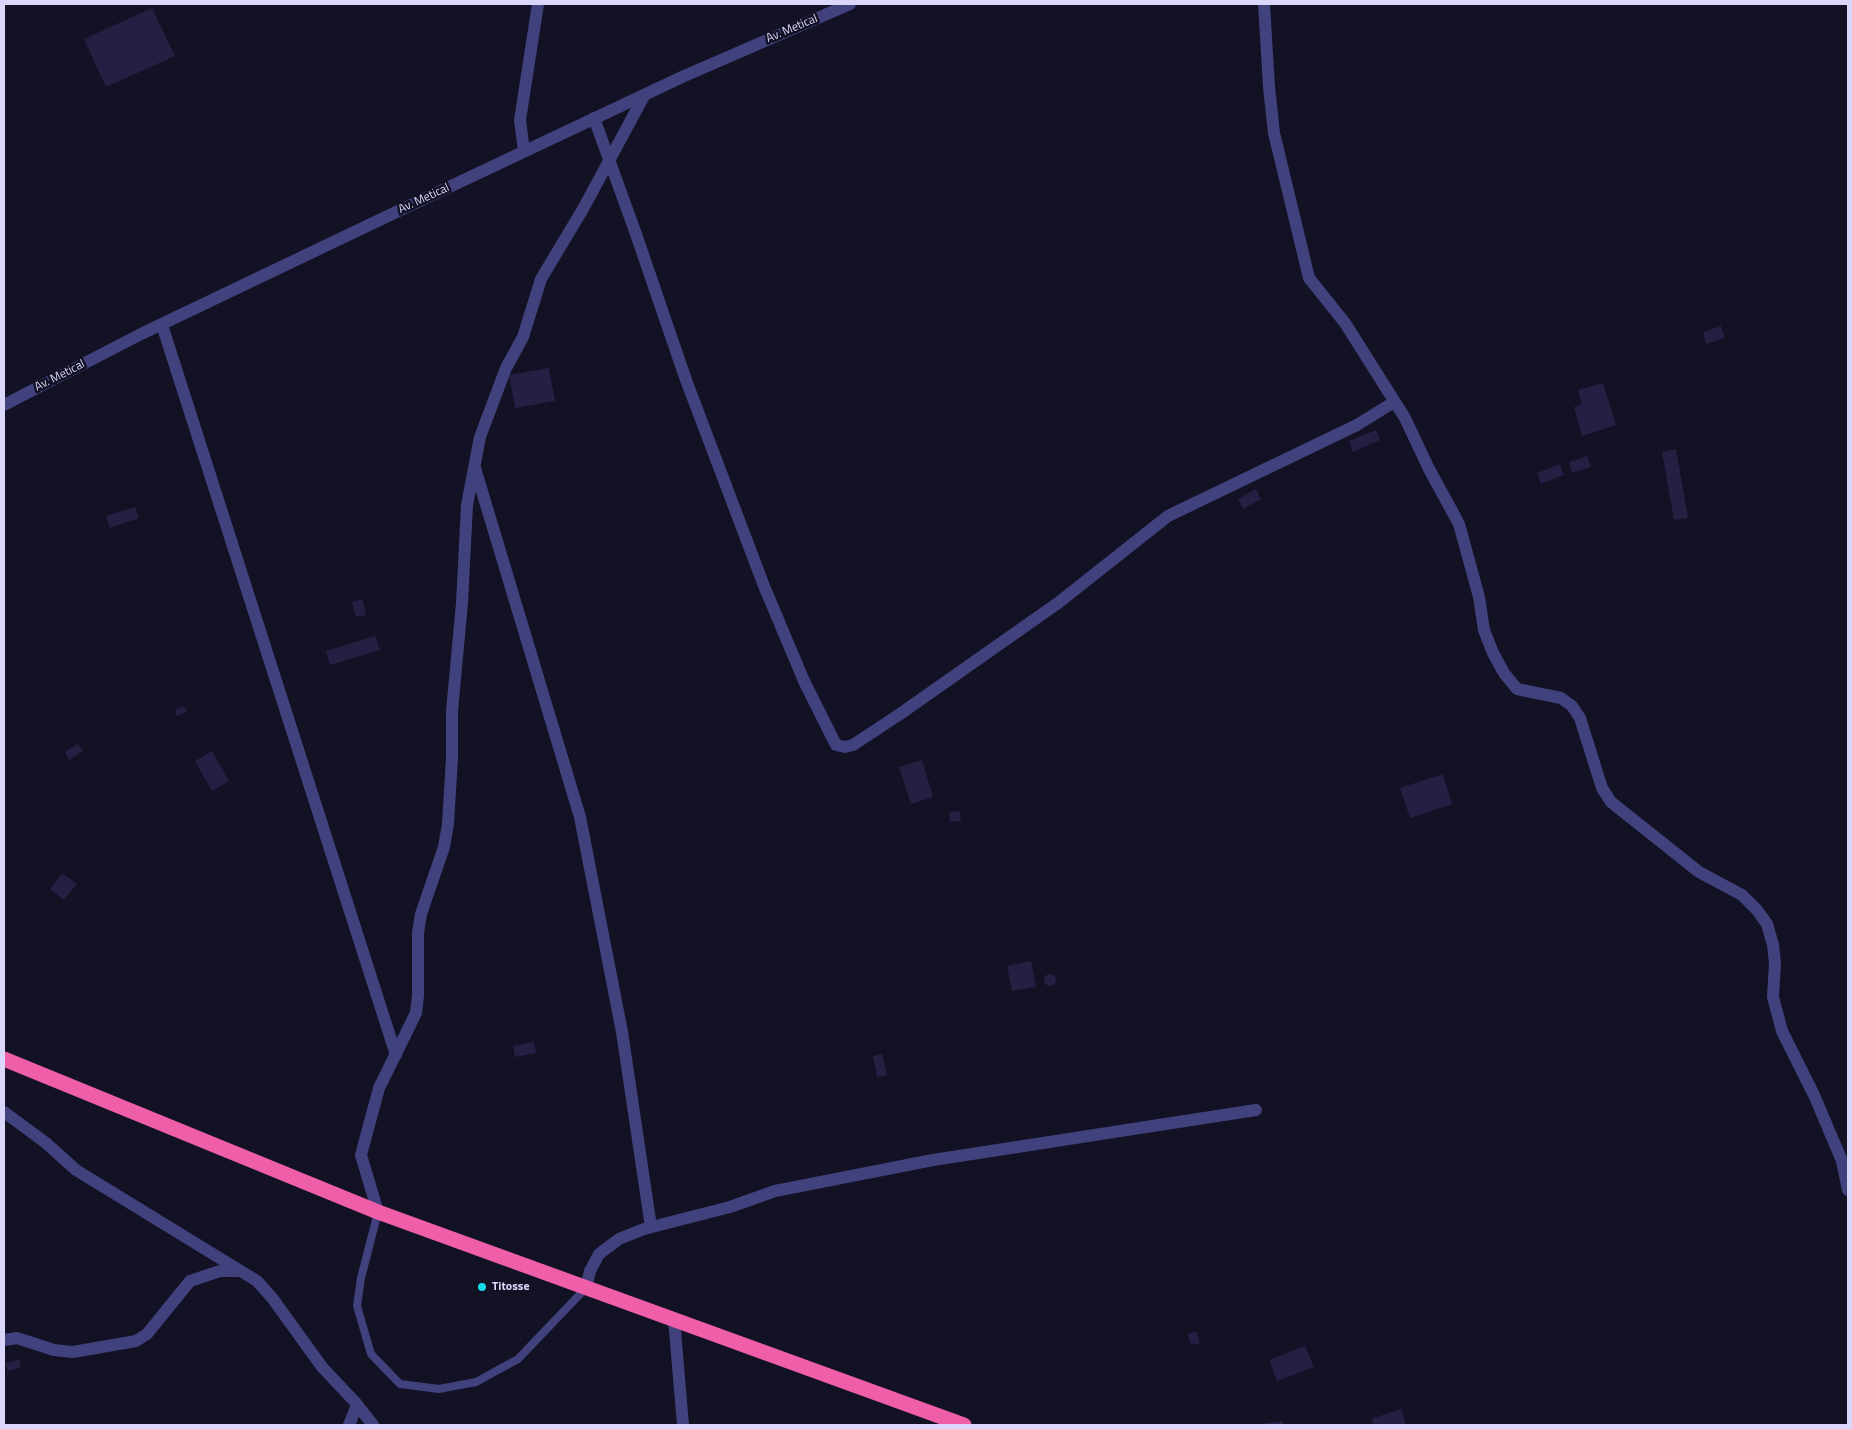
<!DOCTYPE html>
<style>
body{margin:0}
#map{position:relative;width:1852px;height:1429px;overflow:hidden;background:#131124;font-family:"Titillium Web",sans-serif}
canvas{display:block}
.frame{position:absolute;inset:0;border:5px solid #dad7fb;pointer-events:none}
</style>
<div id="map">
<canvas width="1852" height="1429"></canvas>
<div class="frame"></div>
</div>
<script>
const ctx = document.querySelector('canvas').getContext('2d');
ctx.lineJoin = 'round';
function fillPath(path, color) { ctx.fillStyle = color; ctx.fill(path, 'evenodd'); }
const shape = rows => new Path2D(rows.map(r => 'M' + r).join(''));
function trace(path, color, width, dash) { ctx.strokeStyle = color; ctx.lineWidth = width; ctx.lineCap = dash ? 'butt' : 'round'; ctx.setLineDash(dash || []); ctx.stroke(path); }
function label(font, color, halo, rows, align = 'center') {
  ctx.font = font + ' "Titillium Web",sans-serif'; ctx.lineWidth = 5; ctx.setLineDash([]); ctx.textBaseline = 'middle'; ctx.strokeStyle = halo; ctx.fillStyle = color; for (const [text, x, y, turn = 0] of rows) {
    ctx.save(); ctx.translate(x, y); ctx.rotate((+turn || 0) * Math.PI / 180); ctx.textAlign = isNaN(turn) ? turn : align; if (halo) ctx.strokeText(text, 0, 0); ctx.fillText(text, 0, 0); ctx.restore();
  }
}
fillPath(shape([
 [152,8,175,56,106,87,84,39],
 [1721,326,1725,338,1706,344,1703,332],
 [549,368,555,401,515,408,509,375],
 [1603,383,1616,425,1582,436,1574,407,1582,405,1578,390],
 [1376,430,1380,440,1353,452,1349,441],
 [1676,449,1688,518,1674,520,1662,452],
 [1587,456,1591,467,1572,473,1569,462],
 [1560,464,1564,475,1541,484,1537,473],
 [1256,489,1261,499,1243,509,1238,499],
 [135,507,139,518,110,528,106,516],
 [362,599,366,615,356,617,352,602],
 [375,636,380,650,330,665,326,651],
 [184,706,187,712,177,716,175,710],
 [78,744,83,751,69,760,65,752],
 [212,751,229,781,212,791,195,761],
 [922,760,933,797,911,804,899,767],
 [1443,774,1452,804,1410,818,1400,788],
 [960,811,961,821,950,822,949,812],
 [62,873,77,884,64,900,50,889],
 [1031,961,1036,987,1012,991,1007,966],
 '1044 980a6 6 0 1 1 12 0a6 6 0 1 1-12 0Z',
 [534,1042,536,1053,515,1057,513,1046],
 [882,1054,887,1075,877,1077,873,1056],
 [1196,1331,1200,1343,1191,1345,1188,1334],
 [1305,1346,1314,1367,1277,1381,1269,1360],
 [19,1359,21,1367,8,1371,5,1364],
 [1401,1409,1406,1425,1374,1425,1371,1419],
 [1283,1421,1283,1425,1261,1425,1261,1424]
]), '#251f43');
trace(shape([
 [378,1212,361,1278,357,1306,371,1354,400,1384,439,1389,476,1382,518,1359,586,1288]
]), '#41417e', 8);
trace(shape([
 [1264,4,1269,87,1274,133,1309,278,1345,323,1405,418,1429,469,1452,511,1459,524,1479,597,1484,630,1493,653,1504,673,1517,689,1561,698,1572,706,1580,718,1602,788,1611,802,1699,872,1742,895,1757,910,1767,924,1773,945,1775,963,1773,997,1782,1031,1814,1095,1842,1161,1848,1190],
 [594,118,636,234,686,380,764,586,804,681,836,745,845,747,853,745,900,714,1058,603,1168,516,1357,425,1394,402],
 [524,151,520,120,538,4],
 [162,325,396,1055],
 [4,405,141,334,392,214,682,77,850,4],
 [475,468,580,817,622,1032,651,1227],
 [4,1112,46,1143,76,1170,257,1281,273,1299,322,1367,355,1402,373,1425],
 [378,1212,361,1155,379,1088,416,1013,418,996,418,933,421,914,444,847,448,824,452,759,452,711,462,603,467,505,480,437,506,368,523,337,541,279,583,209,644,96],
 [586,1288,590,1271,599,1254,619,1239,644,1229,730,1207,775,1191,933,1160,1256,1110],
 [674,1319,683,1425],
 [4,1340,17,1338,54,1350,73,1352,136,1341,147,1334,190,1281,220,1271,240,1271],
 [349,1425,357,1405]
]), '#41417e', 12);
trace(shape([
 [4,1059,378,1212,964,1425]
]), '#ef5ea9', 15);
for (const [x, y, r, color] of [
 [482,1287,5,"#17dae7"]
]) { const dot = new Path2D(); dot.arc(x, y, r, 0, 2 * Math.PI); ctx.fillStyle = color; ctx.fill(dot); trace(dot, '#131124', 2); }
label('12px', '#dad7fb', '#131124', [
 ["Av. Metical",792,29,-23],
 ["Av. Metical",424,199,-25],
 ["Av. Metical",60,376,-27]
]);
label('bold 12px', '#dad7fb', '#131124', [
 ["Titosse",492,1287]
], 'left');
</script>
